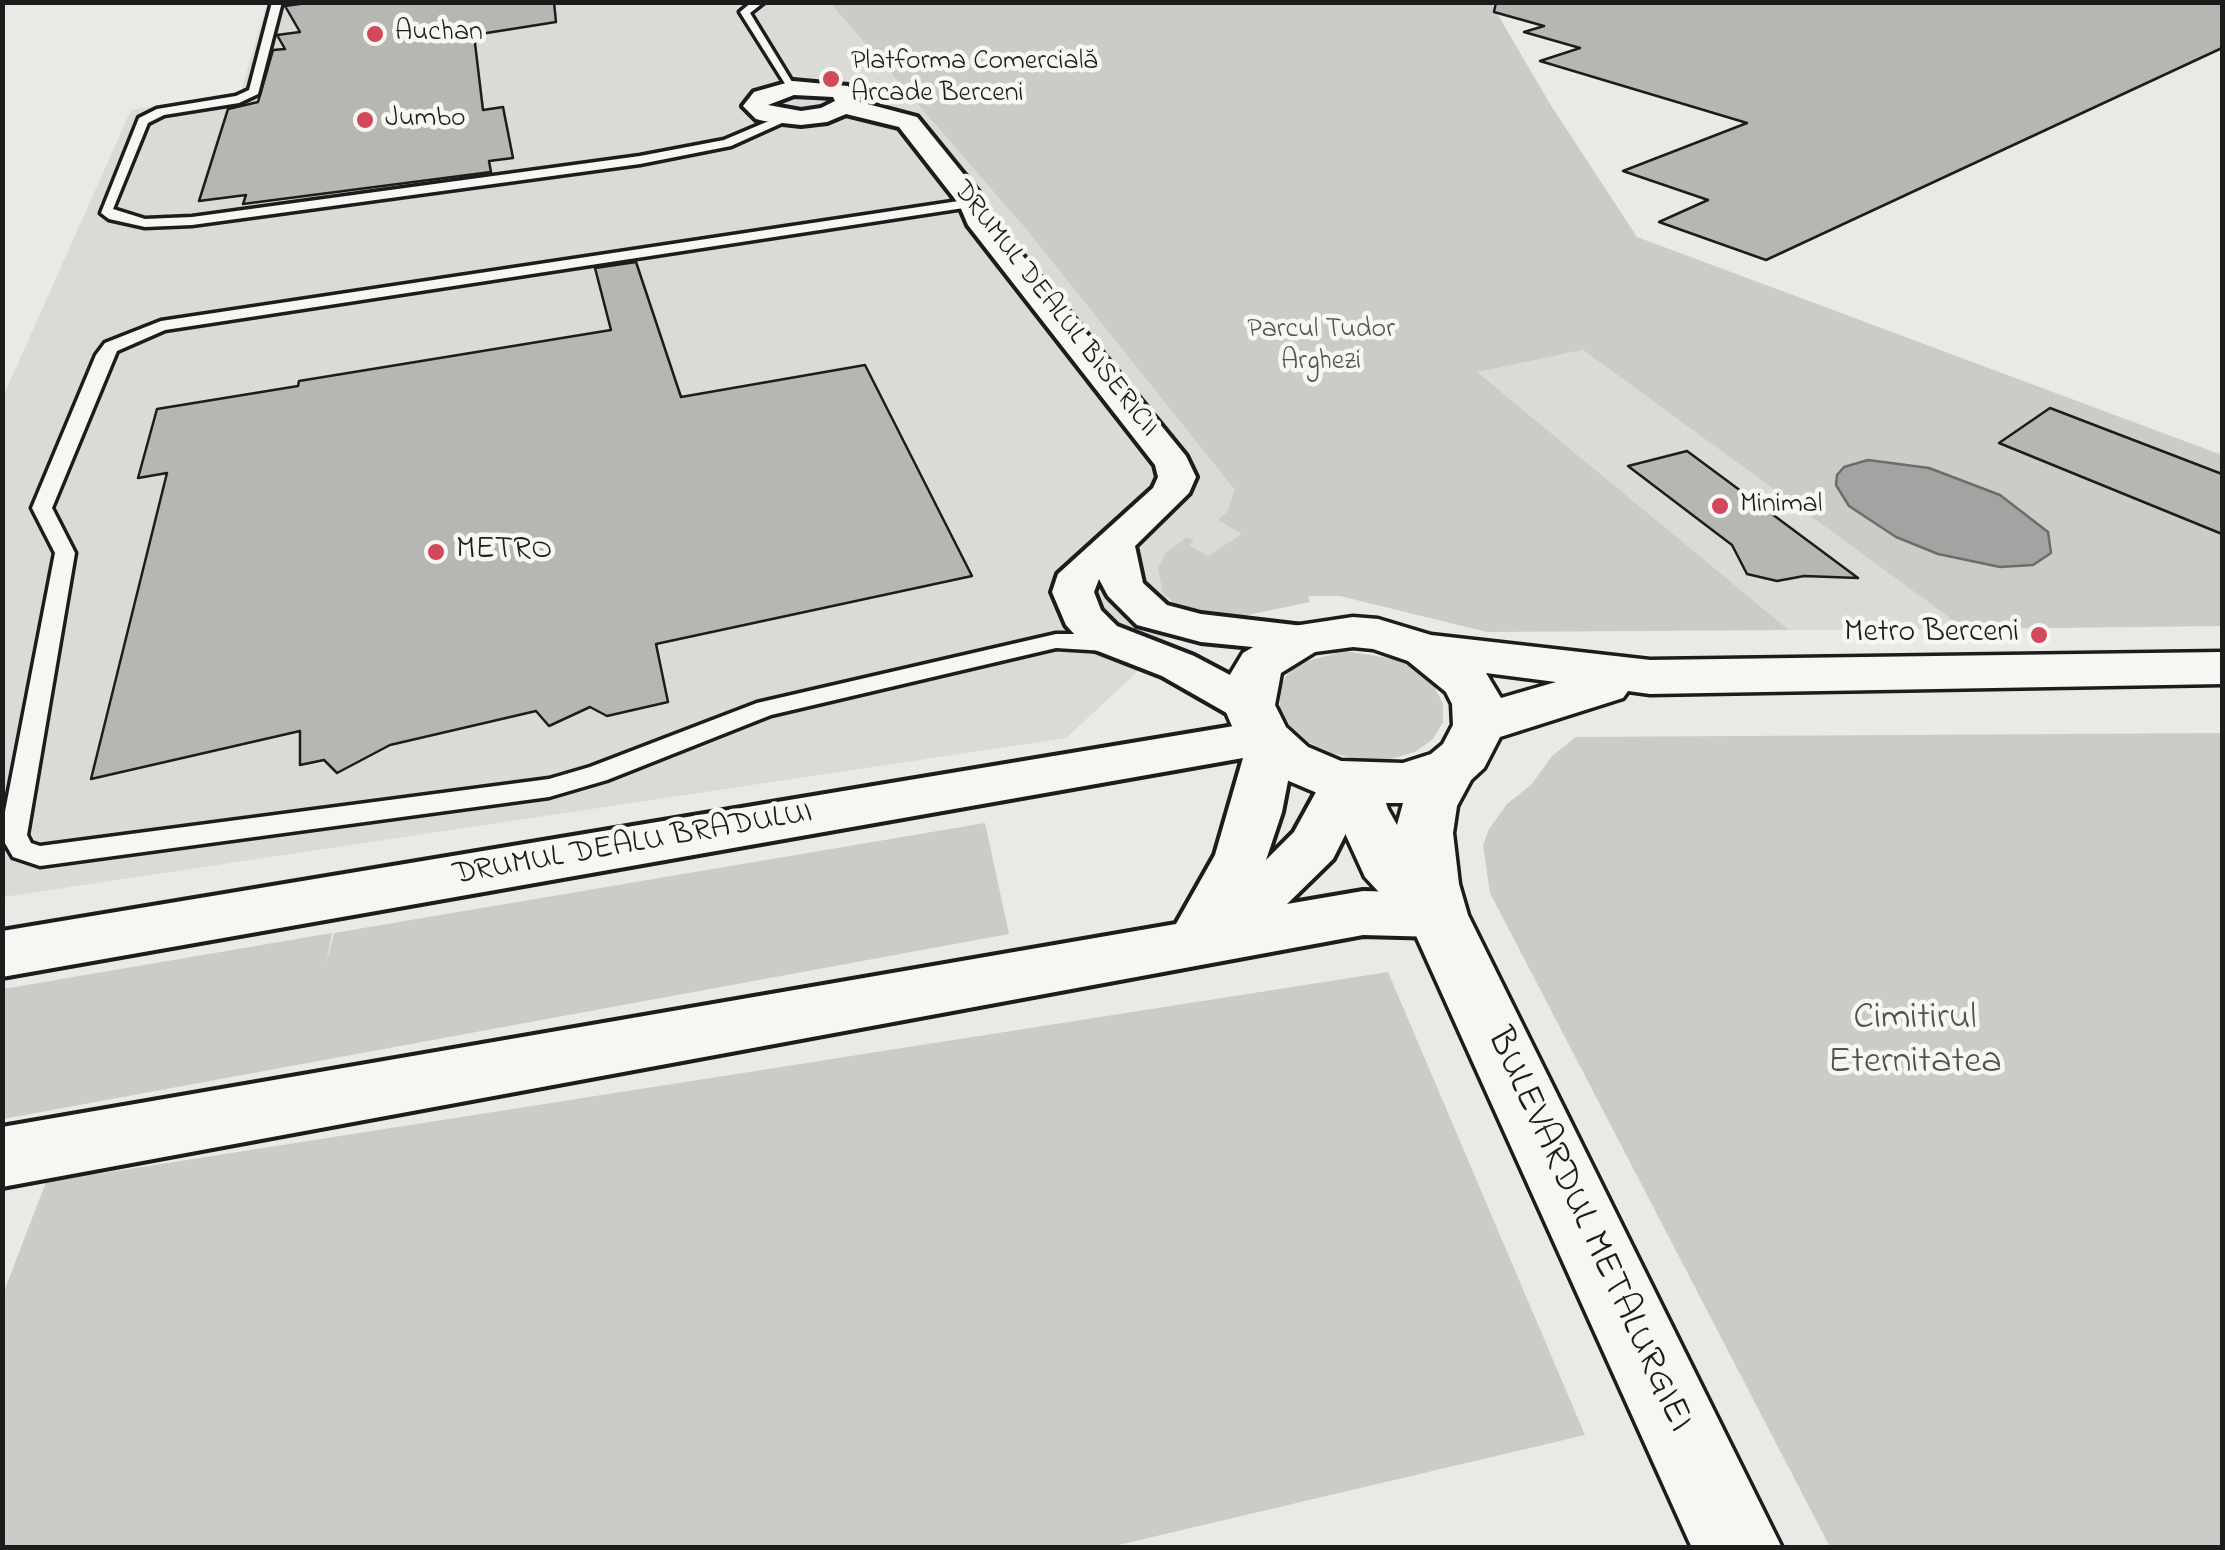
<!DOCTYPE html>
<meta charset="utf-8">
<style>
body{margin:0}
#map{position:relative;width:2225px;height:1550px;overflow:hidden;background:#e9e9e5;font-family:"Indie Flower",sans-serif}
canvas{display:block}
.frame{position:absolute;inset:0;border:5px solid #1c1c1c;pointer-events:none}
</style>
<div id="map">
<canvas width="2225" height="1550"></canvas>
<div class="frame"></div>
</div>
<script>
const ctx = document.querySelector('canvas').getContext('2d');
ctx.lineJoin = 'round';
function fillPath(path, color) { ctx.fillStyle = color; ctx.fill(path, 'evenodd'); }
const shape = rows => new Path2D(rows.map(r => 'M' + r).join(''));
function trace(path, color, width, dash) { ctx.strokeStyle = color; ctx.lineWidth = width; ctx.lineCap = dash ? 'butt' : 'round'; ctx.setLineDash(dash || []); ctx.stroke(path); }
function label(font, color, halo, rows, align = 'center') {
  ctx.font = font + ' "Indie Flower",sans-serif'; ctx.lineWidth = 9; ctx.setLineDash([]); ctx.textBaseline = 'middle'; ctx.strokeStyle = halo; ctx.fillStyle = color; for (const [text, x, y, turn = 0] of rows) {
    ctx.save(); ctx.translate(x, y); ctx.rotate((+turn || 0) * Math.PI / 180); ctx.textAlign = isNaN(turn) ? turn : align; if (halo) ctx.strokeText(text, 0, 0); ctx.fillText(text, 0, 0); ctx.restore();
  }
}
fillPath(shape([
 [267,3,830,3,1026,229,1278,543,1278,556,1307,596,1180,619,1132,677,1066,738,3,897,3,397,131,110,241,92],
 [1583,350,1965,629,1789,630,1476,372]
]), '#dadad6');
fillPath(shape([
 [830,3,1491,3,1550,104,1637,237,2222,455,2222,626,1965,629,1583,350,1477,372,1789,630,1487,632,1340,596,1308,596,1310,602,1233,618,1180,607,1163,593,1158,567,1166,553,1187,537,1194,541,1189,545,1208,556,1242,534,1218,520,1227,512,1235,490,1026,229],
 [1345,651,1395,659,1417,670,1434,686,1443,704,1443,722,1433,739,1415,752,1390,759,1361,760,1332,753,1308,742,1291,727,1280,709,1279,692,1286,676,1300,663],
 [2222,733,2222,1547,1830,1547,1490,893,1483,845,1489,829,1507,804,1531,785,1552,756,1576,737],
 [985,823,1009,934,3,1119,3,989,332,933,326,964,334,933],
 [1388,972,1585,1435,1110,1547,3,1547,3,1294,46,1182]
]), '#cbcbc7');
const water = shape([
 [1868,460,1929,468,2000,495,2048,532,2051,553,2033,565,2000,567,1938,554,1896,537,1849,506,1836,485,1837,475,1844,467,1868,460]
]);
fillPath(water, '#a3a3a1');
trace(water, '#6d6d6c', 2.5);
const building = shape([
 [314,2,554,2,556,22,474,35,483,110,503,107,513,158,489,161,491,172,243,204,246,195,199,201,228,109,258,102,273,50,285,49,277,35,300,32,285,6,314,2],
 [1496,2,2222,2,2222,48,1766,260,1659,222,1708,200,1623,171,1747,123,1540,61,1580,48,1524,32,1544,26,1494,12,1496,2],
 [636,262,681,397,865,365,972,576,656,644,668,702,607,716,590,707,549,726,536,711,390,745,337,773,324,760,300,765,300,731,91,779,167,473,138,478,157,409,298,386,299,381,611,330,595,268,636,262],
 [2050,408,2222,474,2222,534,1999,443,2050,408],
 [1687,451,1780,520,1858,578,1804,576,1777,581,1747,574,1732,545,1628,466,1687,451]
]);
fillPath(building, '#b6b6b3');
trace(building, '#1c1c1c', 2.5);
const service = shape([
 [272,2,282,2,258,94,239,103,164,115,148,123,113,209,145,219,192,217,640,156,724,140,783,115,793,118,731,146,640,164,192,225,145,227,109,219,101,213,139,118,157,109,236,96,249,90,272,2],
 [752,2,764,2,750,13,797,90,789,90,740,12,752,2],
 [972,199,977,200,977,206,165,330,117,351,52,508,75,553,27,835,31,843,40,846,549,779,590,767,757,703,1056,634,1083,634,1122,642,1125,647,1122,652,1056,648,771,715,607,780,549,797,40,866,13,857,2,838,2,827,55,553,32,508,96,355,105,343,161,321,972,199]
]);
const minor = shape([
 [793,81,848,86,860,102,917,117,982,197,991,217,1186,456,1196,477,1189,493,1135,546,1143,583,1167,605,1201,614,1320,628,1326,638,1320,648,1304,652,1201,642,1137,625,1108,596,1099,579,1094,592,1101,610,1117,626,1194,656,1266,694,1273,705,1266,716,1249,721,1232,716,1162,676,1085,646,1066,625,1052,592,1058,574,1153,488,1158,477,1155,465,968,225,959,204,899,127,846,114,827,122,801,125,764,121,756,119,743,106,754,92,793,81],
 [794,95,833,97,835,101,821,108,801,111,768,105,794,95],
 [1264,721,1281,726,1295,745,1282,812,1266,860,1294,832,1316,792,1335,770,1353,765,1371,770,1378,783,1355,815,1333,859,1287,904,1363,891,1437,893,1457,900,1465,915,1457,930,1437,937,1363,935,2,1187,2,1127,1176,924,1215,855,1243,758,2,977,2,931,1264,721]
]);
const secondary = shape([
 [1353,617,1378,619,1431,635,1650,660,2222,652,2222,684,1650,694,1628,691,1623,698,1500,737,1484,768,1471,780,1457,806,1453,833,1459,884,1468,915,1782,1548,1692,1548,1413,929,1365,877,1329,798,1270,773,1237,738,1223,705,1225,683,1243,653,1287,627,1353,617],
 [1353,647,1373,649,1408,661,1446,692,1452,704,1453,725,1443,744,1431,754,1403,763,1341,761,1308,747,1286,727,1275,705,1281,673,1315,652,1353,647],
 [1486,673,1556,682,1501,698,1486,673],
 [1386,803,1403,803,1397,825,1388,809,1386,803]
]);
trace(service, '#1c1c1c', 7);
trace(minor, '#1c1c1c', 8);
trace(secondary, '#1c1c1c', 7);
fillPath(service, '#f6f6f2');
fillPath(minor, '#f6f6f2');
fillPath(secondary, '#f6f6f2');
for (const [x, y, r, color] of [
 [375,34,10,"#d1495b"],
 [831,79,10,"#d1495b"],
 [365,120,10,"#d1495b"],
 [1720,506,10,"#d1495b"],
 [436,552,10,"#d1495b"],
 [2039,635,10,"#d1495b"]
]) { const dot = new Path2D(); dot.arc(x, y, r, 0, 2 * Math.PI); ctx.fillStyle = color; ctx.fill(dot); trace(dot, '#f6f6f2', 4); }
label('28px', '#1c1c1c', '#f6f6f2', [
 ["Auchan",395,34],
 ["Platforma Comercială",851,63],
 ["Arcade Berceni",851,95],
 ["Jumbo",385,120],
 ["Minimal",1740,506]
], 'left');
label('28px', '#1c1c1c', '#f6f6f2', [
 ["DRUMUL DEALUL BISERICII",1054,310,52]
]);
label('28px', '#51514f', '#f6f6f2', [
 ["Parcul Tudor",1321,331],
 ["Arghezi",1321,363]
]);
label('32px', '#1c1c1c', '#f6f6f2', [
 ["METRO",456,552],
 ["Metro Berceni",2019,635,"right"]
], 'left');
label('32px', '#1c1c1c', '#f6f6f2', [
 ["DRUMUL DEALU BRADULUI",633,846,-10]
]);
label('38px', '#51514f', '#f6f6f2', [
 ["Cimitirul",1915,1021],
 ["Eternitatea",1915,1065]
]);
label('38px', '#1c1c1c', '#f6f6f2', [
 ["BULEVARDUL METALURGIEI",1587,1231,65]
]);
</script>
